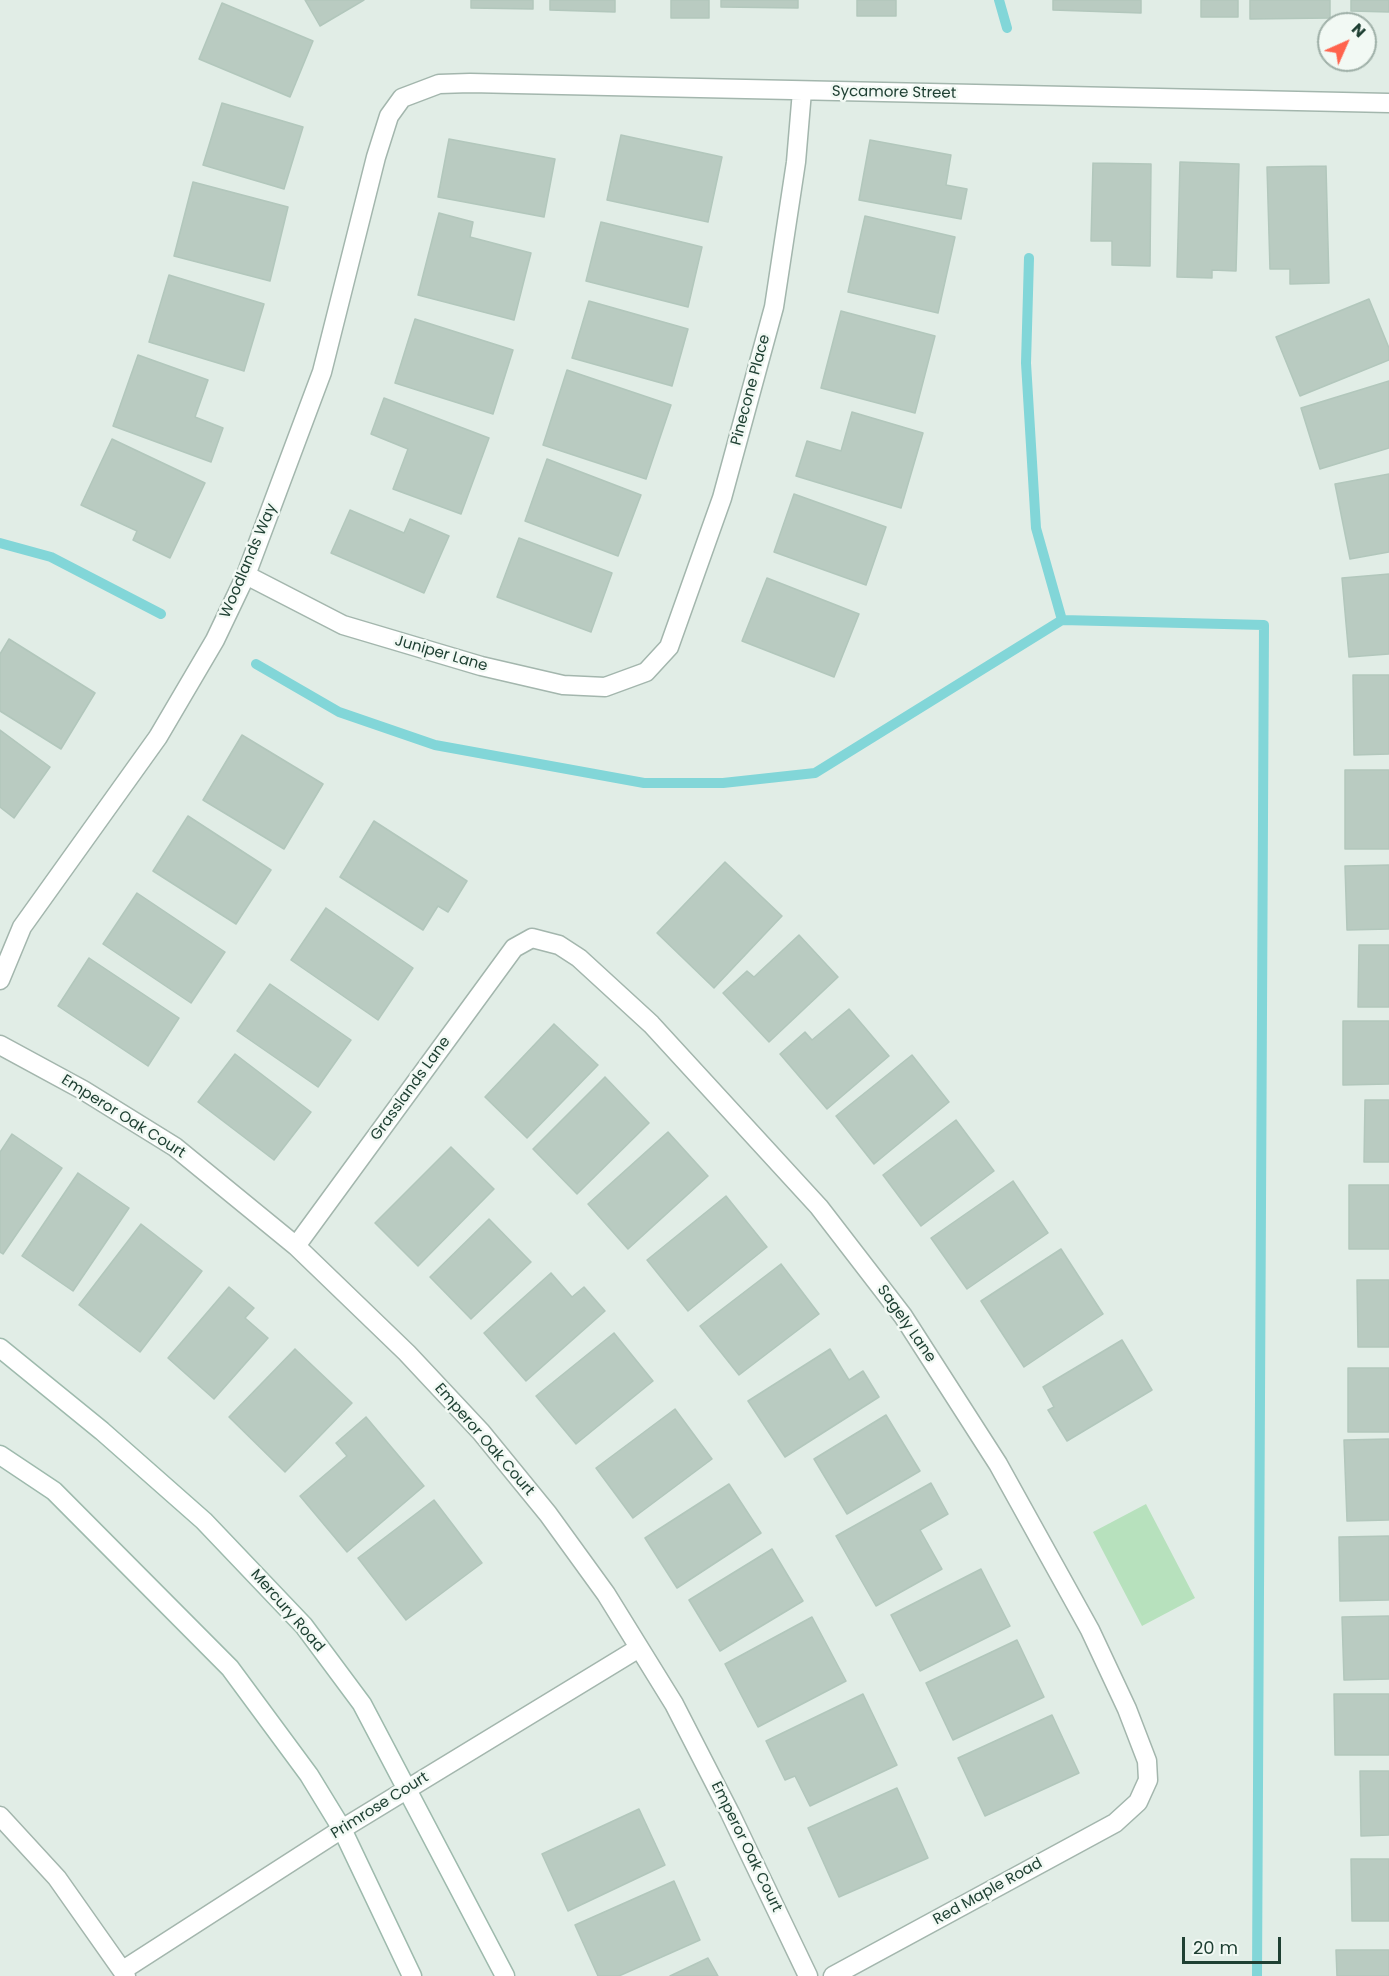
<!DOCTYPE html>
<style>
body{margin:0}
#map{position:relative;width:1389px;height:1976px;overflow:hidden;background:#e1ede6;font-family:Poppins,sans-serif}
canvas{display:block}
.north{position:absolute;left:1317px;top:12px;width:60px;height:60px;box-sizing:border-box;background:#f2f9f4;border:2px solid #9eafa7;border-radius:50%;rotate:45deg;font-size:16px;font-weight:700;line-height:24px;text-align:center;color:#1f4033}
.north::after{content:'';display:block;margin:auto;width:21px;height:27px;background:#ff634d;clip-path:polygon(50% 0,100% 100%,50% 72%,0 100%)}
.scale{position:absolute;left:1182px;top:1937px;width:99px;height:27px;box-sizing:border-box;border:3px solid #1f4033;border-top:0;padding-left:8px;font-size:18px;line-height:21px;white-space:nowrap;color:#1f4033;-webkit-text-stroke:4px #f2f9f4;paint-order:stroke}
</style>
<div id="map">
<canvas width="1389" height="1976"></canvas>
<div class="north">N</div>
<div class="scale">20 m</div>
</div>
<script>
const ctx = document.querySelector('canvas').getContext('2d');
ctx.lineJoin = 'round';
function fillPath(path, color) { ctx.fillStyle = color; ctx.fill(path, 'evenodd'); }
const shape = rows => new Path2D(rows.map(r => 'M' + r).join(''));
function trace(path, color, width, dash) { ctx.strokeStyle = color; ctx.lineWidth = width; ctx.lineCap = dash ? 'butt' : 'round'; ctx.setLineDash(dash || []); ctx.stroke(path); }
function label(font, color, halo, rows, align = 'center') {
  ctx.font = font + ' Poppins,sans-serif'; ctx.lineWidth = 5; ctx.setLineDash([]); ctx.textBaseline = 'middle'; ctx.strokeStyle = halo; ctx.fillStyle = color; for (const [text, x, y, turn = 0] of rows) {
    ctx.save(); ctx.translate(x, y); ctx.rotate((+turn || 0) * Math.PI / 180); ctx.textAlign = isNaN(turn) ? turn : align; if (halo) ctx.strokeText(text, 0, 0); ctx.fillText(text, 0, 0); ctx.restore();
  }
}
fillPath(shape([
 [1146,1504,1195,1598,1142,1626,1093,1532]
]), '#b7e1bd');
trace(shape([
 [999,0,1007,28],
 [1029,258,1026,363,1036,528,1062,620],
 [0,543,51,557,161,614],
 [256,664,339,712,435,745,644,783,723,783,815,773,1062,620,1264,625,1257,1976]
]), '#82d6d8', 10);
const building = shape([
 [305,0,364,0,320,26,305,0],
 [471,0,533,0,533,9,471,8,471,0],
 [550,0,615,0,615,12,550,10,550,0],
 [671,0,709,0,709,18,671,18,671,0],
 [721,0,798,0,798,8,721,7,721,0],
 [857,0,896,0,896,16,857,16,857,0],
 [1053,0,1141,0,1141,13,1053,10,1053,0],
 [1201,0,1238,0,1238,17,1201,17,1201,0],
 [1250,0,1330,0,1330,18,1250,19,1250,0],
 [1351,0,1389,0,1389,12,1351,11,1351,0],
 [222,3,313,41,290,97,199,59,222,3],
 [222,103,303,127,284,189,203,165,222,103],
 [621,135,722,157,708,222,607,200,621,135],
 [449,139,555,159,544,217,438,197,449,139],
 [870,140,951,155,946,185,967,189,961,219,859,200,870,140],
 [1180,162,1239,164,1236,271,1212,270,1212,278,1177,277,1180,162],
 [1093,163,1151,164,1150,266,1112,265,1112,241,1091,241,1093,163],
 [1326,166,1329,283,1290,284,1290,269,1270,269,1267,167,1326,166],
 [193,182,288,207,270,281,174,256,193,182],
 [439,213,473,222,470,237,531,253,514,320,418,295,439,213],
 [865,216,955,237,938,313,848,292,865,216],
 [601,222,702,247,688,307,586,281,601,222],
 [169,275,264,304,244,371,149,342,169,275],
 [1369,299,1389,348,1389,360,1300,396,1276,337,1369,299],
 [589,301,688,329,672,386,572,358,589,301],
 [841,311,935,336,915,413,821,388,841,311],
 [415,319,513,350,493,414,395,383,415,319],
 [138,355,208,380,195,417,223,428,211,462,113,426,138,355],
 [567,370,671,405,646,479,543,445,567,370],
 [1389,381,1389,448,1320,469,1301,408,1389,381],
 [384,398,489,438,461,514,393,489,408,449,371,434,384,398],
 [852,412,923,433,901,508,796,476,807,441,841,451,852,412],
 [112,439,205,483,170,558,133,540,137,531,81,505,112,439],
 [547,459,641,495,618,556,525,521,547,459],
 [1389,474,1389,552,1350,559,1335,484,1389,474],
 [794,494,886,527,866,585,774,552,794,494],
 [350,510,404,533,410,519,449,536,424,593,331,553,350,510],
 [519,538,612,573,591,632,497,597,519,538],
 [1389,574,1389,654,1349,657,1342,578,1389,574],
 [767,578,859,614,834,677,742,641,767,578],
 [9,639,95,693,61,749,0,711,0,654,9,639],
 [1353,675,1389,675,1389,754,1354,755,1353,675],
 [0,730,50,767,14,818,0,807,0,730],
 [242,735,323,784,284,849,203,800,242,735],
 [1345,770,1389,770,1389,849,1345,849,1345,770],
 [188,816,271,870,236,924,153,871,188,816],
 [374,821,467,881,448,912,438,906,423,930,340,877,374,821],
 [725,862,782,916,714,988,657,933,725,862],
 [1389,865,1389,929,1347,930,1345,866,1389,865],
 [137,893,225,952,191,1003,103,944,137,893],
 [326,908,413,968,378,1020,291,960,326,908],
 [799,935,838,977,769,1042,723,993,747,971,754,977,799,935],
 [1359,945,1389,945,1389,1007,1358,1007,1359,945],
 [89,958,179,1018,148,1066,58,1006,89,958],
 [270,984,351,1040,318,1087,237,1031,270,984],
 [849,1009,889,1056,827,1109,780,1054,805,1032,812,1040,849,1009],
 [1343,1021,1389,1021,1389,1084,1343,1085,1343,1021],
 [554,1024,598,1065,527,1138,485,1097,554,1024],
 [235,1054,311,1112,274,1160,198,1102,235,1054],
 [912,1055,949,1102,874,1164,836,1116,912,1055],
 [605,1077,649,1123,577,1194,533,1149,605,1077],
 [1365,1100,1389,1100,1389,1162,1364,1162,1365,1100],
 [956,1120,994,1171,921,1226,883,1175,956,1120],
 [668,1132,708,1176,628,1249,588,1204,668,1132],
 [12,1134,62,1168,3,1254,0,1252,0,1152,12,1134],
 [451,1147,494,1189,418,1266,375,1223,451,1147],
 [78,1173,129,1208,73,1291,22,1256,78,1173],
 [1013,1181,1048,1233,967,1289,931,1238,1013,1181],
 [1349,1185,1389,1185,1389,1249,1349,1249,1349,1185],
 [726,1196,767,1247,688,1311,647,1260,726,1196],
 [489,1219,531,1262,471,1319,430,1277,489,1219],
 [141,1224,202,1271,140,1352,79,1305,141,1224],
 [1061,1249,1103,1314,1024,1367,981,1301,1061,1249],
 [781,1264,819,1314,739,1375,700,1326,781,1264],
 [551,1273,572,1297,584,1287,605,1311,526,1381,484,1333,551,1273],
 [1357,1280,1389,1280,1389,1347,1358,1347,1357,1280],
 [229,1287,254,1308,245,1318,268,1338,214,1399,168,1358,229,1287],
 [614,1333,653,1381,576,1444,536,1396,614,1333],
 [1122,1340,1152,1390,1067,1441,1048,1410,1054,1407,1043,1387,1122,1340],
 [295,1349,352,1403,285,1472,229,1417,295,1349],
 [830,1349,849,1380,863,1371,879,1397,785,1457,748,1401,830,1349],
 [1348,1368,1389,1368,1389,1432,1348,1432,1348,1368],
 [675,1409,712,1459,633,1518,596,1468,675,1409],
 [886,1415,920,1471,847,1514,814,1459,886,1415],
 [366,1417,424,1486,347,1552,300,1496,347,1456,336,1443,366,1417],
 [1389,1439,1389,1520,1347,1521,1344,1440,1389,1439],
 [931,1483,948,1514,920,1530,942,1569,876,1606,836,1536,931,1483],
 [729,1484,761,1533,677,1588,645,1538,729,1484],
 [434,1500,482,1563,406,1620,358,1558,434,1500],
 [1389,1536,1389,1600,1340,1601,1339,1537,1389,1536],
 [772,1549,803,1601,720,1651,689,1600,772,1549],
 [981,1569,1010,1626,920,1671,891,1615,981,1569],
 [1389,1616,1389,1679,1344,1680,1342,1617,1389,1616],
 [812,1617,846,1681,758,1727,725,1664,812,1617],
 [1017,1640,1044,1697,953,1740,926,1683,1017,1640],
 [863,1694,897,1765,810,1806,795,1776,785,1780,766,1741,863,1694],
 [1334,1694,1389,1694,1389,1755,1335,1755,1334,1694],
 [1052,1715,1079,1773,985,1816,958,1758,1052,1715],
 [1360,1771,1389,1771,1389,1835,1361,1836,1360,1771],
 [897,1788,928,1858,839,1897,808,1828,897,1788],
 [639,1809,665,1865,568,1911,542,1854,639,1809],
 [1351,1859,1389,1859,1389,1921,1352,1921,1351,1859],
 [674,1881,700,1940,619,1976,598,1976,575,1925,674,1881],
 [1336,1950,1389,1950,1389,1976,1337,1976,1336,1950],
 [708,1958,718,1976,670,1976,708,1958]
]);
fillPath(building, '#b9cbc1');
trace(building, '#b2c7bc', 1.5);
const minor = shape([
 [246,575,343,625,481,666,563,685,605,687,646,672,669,647,722,498,774,307,796,162,802,91],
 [0,980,22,927,158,737,215,640,246,575,322,372,376,157,389,116,402,98,439,84,470,83,1389,103],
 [0,1045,83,1090,175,1147,296,1246,407,1353,481,1432,548,1514,606,1594,674,1704,730,1813,808,1976],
 [296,1246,514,948,532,938,559,945,579,958,651,1024,819,1207,903,1316,998,1464,1090,1630,1127,1709,1147,1761,1148,1780,1138,1802,1115,1823,833,1976],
 [0,1816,57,1878,126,1976],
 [123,1970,342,1829,639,1648]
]);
const secondary = shape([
 [0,1348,102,1431,204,1521,304,1626,362,1704,505,1976],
 [0,1455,54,1491,230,1668,309,1775,342,1829,412,1976]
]);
trace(minor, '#a3b6ad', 21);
trace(secondary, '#9ebaad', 21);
trace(minor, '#fff', 18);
trace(secondary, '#fff', 18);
label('15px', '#1f4033', '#f2f9f4', [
 ["Sycamore Street",894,93,1],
 ["Pinecone Place",751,390,-75],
 ["Woodlands Way",249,561,-67],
 ["Juniper Lane",441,654,16],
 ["Grasslands Lane",411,1089,-54],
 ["Emperor Oak Court",123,1117,32],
 ["Sagely Lane",906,1324,55],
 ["Emperor Oak Court",484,1440,49],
 ["Mercury Road",287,1611,49],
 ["Primrose Court",380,1806,-32],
 ["Emperor Oak Court",746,1847,64],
 ["Red Maple Road",988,1892,-29]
]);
</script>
